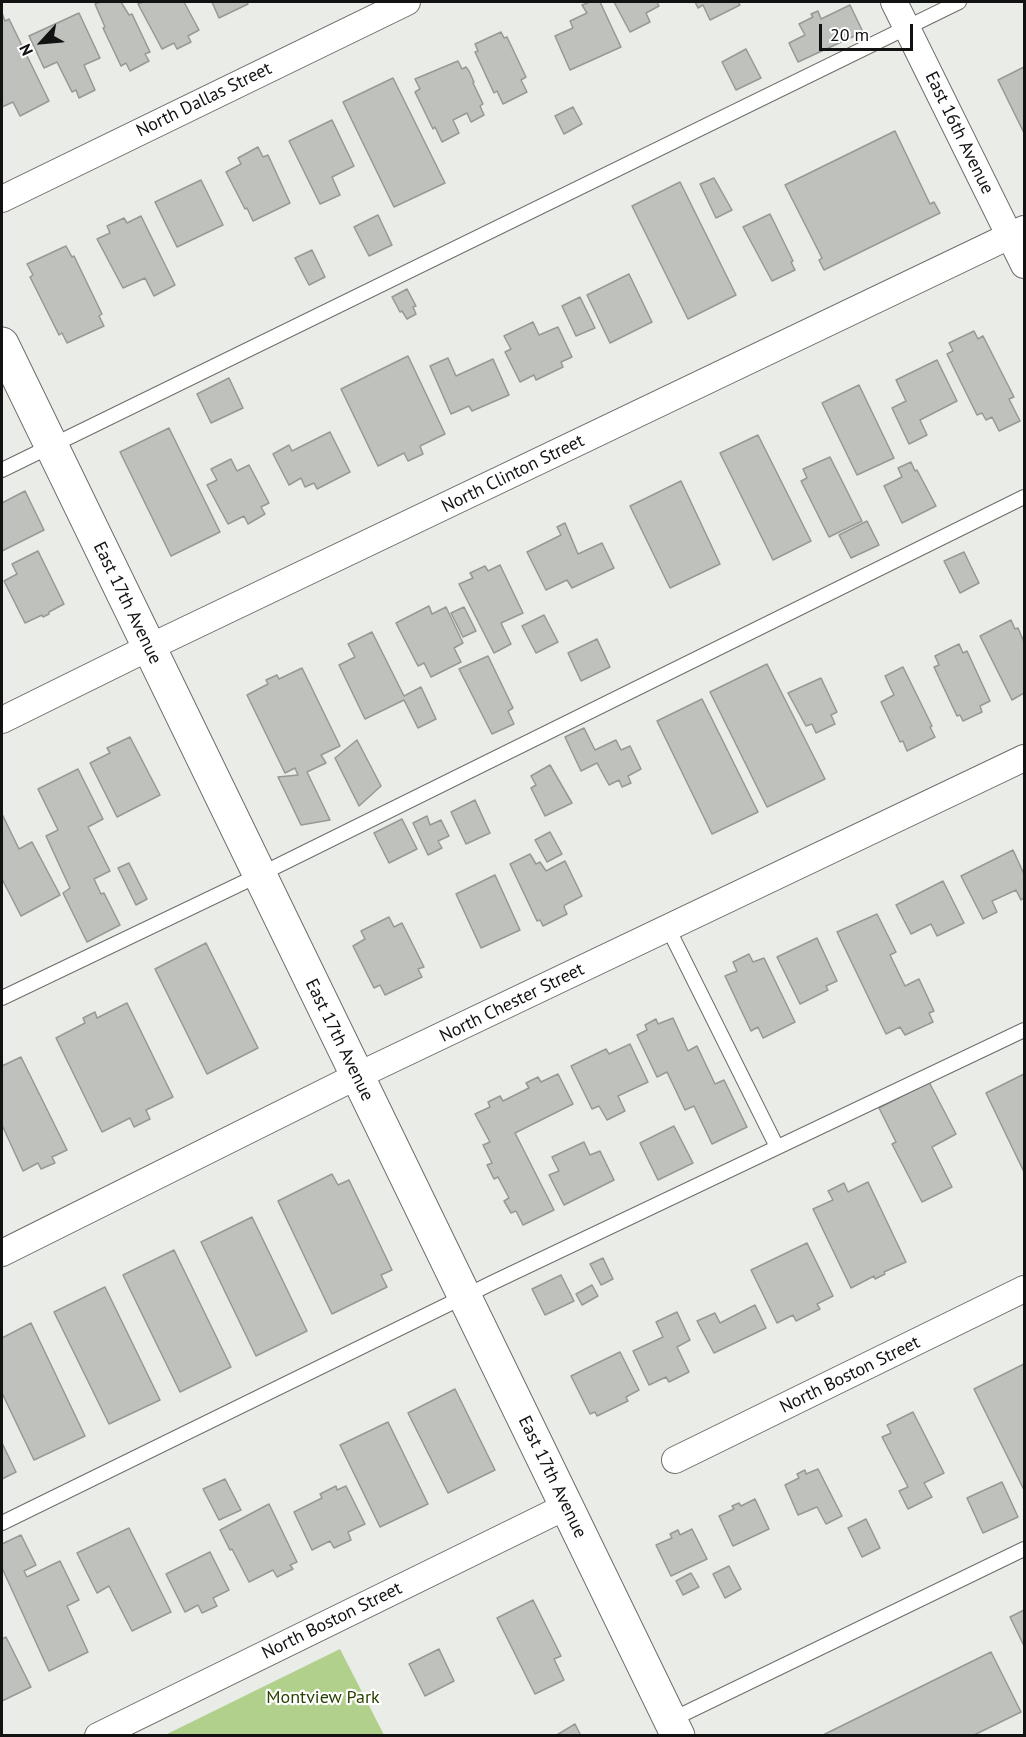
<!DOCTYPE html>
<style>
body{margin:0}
#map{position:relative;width:1026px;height:1737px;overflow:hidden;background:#eaece8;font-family:"PT Sans",sans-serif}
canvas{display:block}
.frame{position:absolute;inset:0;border:3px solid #111211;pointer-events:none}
.north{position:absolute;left:12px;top:12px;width:60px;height:60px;-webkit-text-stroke:4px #fff;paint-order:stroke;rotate:244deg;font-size:16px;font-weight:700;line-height:24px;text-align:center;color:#111211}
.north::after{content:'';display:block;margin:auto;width:21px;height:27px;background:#111211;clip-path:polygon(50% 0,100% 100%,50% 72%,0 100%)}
.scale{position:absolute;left:819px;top:24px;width:94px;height:27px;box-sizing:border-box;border:3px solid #111211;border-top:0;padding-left:8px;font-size:18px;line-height:21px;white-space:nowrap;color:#111211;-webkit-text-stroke:4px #fff;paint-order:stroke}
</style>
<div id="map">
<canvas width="1026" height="1737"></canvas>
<div class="frame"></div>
<div class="north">N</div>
<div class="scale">20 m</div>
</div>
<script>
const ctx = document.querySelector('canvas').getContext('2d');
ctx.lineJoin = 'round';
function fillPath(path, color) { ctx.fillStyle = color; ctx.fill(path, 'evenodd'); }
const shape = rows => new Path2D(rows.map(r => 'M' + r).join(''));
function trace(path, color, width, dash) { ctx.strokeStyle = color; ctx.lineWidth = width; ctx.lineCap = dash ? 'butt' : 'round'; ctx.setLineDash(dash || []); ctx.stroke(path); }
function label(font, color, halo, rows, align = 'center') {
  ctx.font = font + ' "PT Sans",sans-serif'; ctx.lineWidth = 4.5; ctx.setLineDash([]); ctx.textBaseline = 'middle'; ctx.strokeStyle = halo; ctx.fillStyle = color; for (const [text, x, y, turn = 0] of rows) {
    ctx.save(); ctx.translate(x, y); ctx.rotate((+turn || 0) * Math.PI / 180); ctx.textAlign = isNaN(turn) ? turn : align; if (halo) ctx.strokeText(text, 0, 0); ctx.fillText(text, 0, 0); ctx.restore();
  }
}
fillPath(shape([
 [340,1649,384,1735,165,1735]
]), '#b1d08c');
const building = shape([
 [100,2,121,2,129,15,132,14,150,52,145,54,149,61,130,71,126,63,121,66,103,28,105,27,95,4,100,2],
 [143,2,184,2,199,30,188,36,191,42,177,49,174,43,162,49,138,4,143,2],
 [212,2,247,2,248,4,219,18,212,2],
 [590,2,600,2,621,47,570,70,555,36,573,28,570,21,587,13,582,5,590,2],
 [614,2,657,2,659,6,646,13,650,22,630,32,614,2],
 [695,2,738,2,740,5,710,20,703,5,698,8,695,2],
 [850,5,863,32,798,62,789,43,805,35,799,24,813,17,811,14,818,11,821,19,850,5],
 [2,13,5,21,9,19,49,101,20,116,13,102,2,107,2,13],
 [79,13,100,58,84,65,95,90,79,98,76,90,72,92,57,62,44,68,29,36,79,13],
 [501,32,504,38,507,37,526,77,521,80,527,92,503,104,497,91,494,93,475,52,478,51,475,44,501,32],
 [746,49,761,78,736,90,722,62,746,49],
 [458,61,462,69,466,67,469,71,474,82,473,83,483,104,480,106,484,115,471,122,467,113,453,120,459,133,442,142,435,127,433,129,415,92,420,89,415,79,458,61],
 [1024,67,1024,133,998,80,1024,67],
 [393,78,445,183,394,207,343,102,393,78],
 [573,107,582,124,564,134,555,116,573,107],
 [332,120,354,166,332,177,340,195,320,204,289,141,332,120],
 [895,131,930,204,934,202,940,213,824,270,819,260,822,258,785,185,895,131],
 [258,147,263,157,268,155,290,203,253,221,247,208,245,209,226,172,241,164,238,158,258,147],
 [714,178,732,210,716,218,700,184,714,178],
 [201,180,223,225,177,247,155,202,201,180],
 [680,182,736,295,688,319,632,206,680,182],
 [770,214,793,261,791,262,795,270,772,281,743,227,770,214],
 [378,215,392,245,369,256,354,227,378,215],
 [141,216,175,285,154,296,145,278,123,288,97,239,110,233,107,226,124,218,127,223,141,216],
 [66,246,72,257,74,256,102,314,99,316,104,326,67,343,62,333,59,335,30,277,33,275,27,264,66,246],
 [312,250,325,277,309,285,295,258,312,250],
 [629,274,652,322,610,343,587,295,629,274],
 [407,289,416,306,413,307,416,314,407,319,402,311,400,312,392,297,407,289],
 [580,297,595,328,576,336,562,306,580,297],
 [533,322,539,335,558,327,572,357,561,362,563,367,536,380,534,375,520,382,505,352,511,349,504,336,533,322],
 [974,331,978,339,983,336,1014,397,1009,399,1020,421,999,431,992,417,986,420,982,413,977,415,947,354,953,351,949,343,974,331],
 [408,356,445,434,420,446,423,454,408,461,404,453,378,466,341,389,408,356],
 [448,358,456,376,493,359,509,395,472,411,469,406,451,414,430,366,448,358],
 [937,360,957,401,920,420,927,435,909,444,892,408,906,401,896,380,937,360],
 [229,378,243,408,211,423,197,394,229,378],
 [859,385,894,458,857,475,822,403,859,385],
 [169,428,220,532,171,556,120,452,169,428],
 [330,432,350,472,317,489,314,483,305,487,301,478,289,485,273,454,289,445,292,451,330,432],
 [758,435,811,541,773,560,720,453,758,435],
 [830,457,862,521,829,537,801,481,807,478,803,469,830,457],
 [231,459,237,471,249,465,269,503,261,507,265,514,248,524,244,516,228,524,207,485,217,480,211,469,231,459],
 [911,462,915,471,917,470,936,506,902,523,884,486,902,477,898,468,911,462],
 [681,481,720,564,670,588,630,506,681,481],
 [25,491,44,530,2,551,2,503,25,491],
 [867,521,879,545,851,558,839,535,867,521],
 [565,523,578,554,602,543,614,568,572,588,567,580,546,590,527,552,561,535,557,527,565,523],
 [38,551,64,604,49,612,49,614,43,617,42,615,25,623,4,581,17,574,12,564,38,551],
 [964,552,979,583,960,593,944,561,964,552],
 [500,565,523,613,501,623,511,644,494,653,459,584,473,578,470,573,485,566,488,571,500,565],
 [429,606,432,614,446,607,463,643,454,648,461,662,431,677,424,663,418,666,396,623,429,606],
 [464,607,476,631,463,637,451,613,464,607],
 [544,615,558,642,536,653,522,626,544,615],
 [1011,620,1015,629,1018,628,1024,642,1024,693,1012,700,980,636,1011,620],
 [372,632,404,696,421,687,436,719,418,728,404,700,365,719,339,665,355,657,348,644,372,632],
 [597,639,610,667,581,681,568,653,597,639],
 [959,644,963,653,967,651,990,701,980,706,982,712,963,721,960,715,957,716,934,667,939,665,935,656,959,644],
 [488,656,513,708,508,711,514,724,492,734,459,669,488,656],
 [767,664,825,779,767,807,710,692,767,664],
 [903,667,932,726,930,727,935,737,907,751,903,741,900,742,881,702,894,695,885,676,903,667],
 [302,668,340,746,321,755,326,763,307,772,330,820,301,825,278,777,298,775,295,768,285,773,247,695,268,684,266,680,277,675,279,679,302,668],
 [821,678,837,712,831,715,835,724,816,733,812,724,806,726,788,693,821,678],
 [702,699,758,812,712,834,657,721,702,699],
 [584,728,595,750,616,740,621,750,630,746,641,769,628,776,631,783,622,787,619,780,609,785,597,763,581,771,565,737,584,728],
 [130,737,160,795,117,817,90,763,110,753,107,748,130,737],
 [357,740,381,786,359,806,335,758,357,740],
 [550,765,572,803,545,816,531,788,536,785,531,776,550,765],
 [78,769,103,819,88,827,110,871,94,879,101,894,104,893,120,925,87,942,63,893,70,888,46,836,58,830,38,789,78,769],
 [475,800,490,833,466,844,451,812,475,800],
 [2,814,19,849,32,842,60,895,21,916,2,879,2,814],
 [427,816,430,825,441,820,449,836,438,841,442,848,428,855,413,823,427,816],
 [402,819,417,849,389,863,374,833,402,819],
 [550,832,562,854,547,862,535,840,550,832],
 [1013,850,1024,874,1024,898,1021,900,1016,890,992,901,997,912,983,919,961,876,1013,850],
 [530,854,536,864,540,862,546,871,565,861,582,896,565,905,564,907,567,914,543,926,540,920,537,921,510,864,530,854],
 [129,863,147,899,136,905,118,868,129,863],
 [495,875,520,930,481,948,456,894,495,875],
 [943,881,964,923,937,936,931,924,911,934,896,905,943,881],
 [877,914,896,952,890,955,905,986,919,979,934,1011,929,1013,933,1022,905,1035,900,1027,886,1034,837,932,877,914],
 [389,917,394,927,402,923,424,967,418,969,422,977,385,995,380,985,374,988,353,946,365,939,361,931,389,917],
 [817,938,837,981,826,986,828,990,800,1004,777,957,817,938],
 [206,943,258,1048,207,1074,155,969,206,943],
 [749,954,753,962,764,958,795,1022,763,1038,758,1027,751,1031,725,976,737,971,733,962,749,954],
 [127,1003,173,1097,146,1110,150,1119,134,1127,130,1118,102,1132,56,1038,85,1023,83,1018,95,1012,97,1018,127,1003],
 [673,1018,688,1051,697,1046,715,1084,724,1080,747,1127,712,1144,694,1106,685,1110,667,1072,657,1077,637,1035,647,1030,645,1025,656,1019,658,1024,673,1018],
 [630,1044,648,1082,618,1096,625,1111,607,1120,599,1106,592,1109,571,1066,606,1049,609,1054,630,1044],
 [21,1057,67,1150,52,1157,55,1163,41,1169,38,1163,23,1171,2,1125,2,1066,21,1057],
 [558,1074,573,1104,515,1133,554,1210,523,1225,516,1211,511,1213,504,1201,509,1198,498,1177,494,1179,487,1165,492,1163,483,1145,490,1142,475,1114,490,1107,488,1102,500,1096,503,1101,529,1088,526,1083,538,1077,541,1082,558,1074],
 [1024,1074,1024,1172,986,1093,1024,1074],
 [929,1082,956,1134,932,1147,952,1187,922,1202,892,1144,896,1142,879,1108,929,1082],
 [674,1126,693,1163,658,1180,640,1143,674,1126],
 [584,1142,590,1155,600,1151,614,1180,564,1205,549,1175,559,1171,552,1157,584,1142],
 [332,1174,338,1185,349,1180,392,1270,381,1275,387,1287,332,1314,278,1201,332,1174],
 [868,1182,906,1262,884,1272,885,1274,875,1279,874,1276,851,1288,813,1209,833,1200,828,1191,844,1183,848,1192,868,1182],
 [252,1217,307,1331,256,1356,201,1242,252,1217],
 [807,1243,833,1296,817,1304,820,1309,796,1321,793,1315,777,1323,751,1270,807,1243],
 [174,1250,231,1367,180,1392,123,1275,174,1250],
 [603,1258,613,1279,601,1285,590,1264,603,1258],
 [561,1275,574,1301,545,1315,532,1289,561,1275],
 [592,1285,598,1296,582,1305,576,1294,592,1285],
 [105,1287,160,1400,109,1424,54,1312,105,1287],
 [755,1305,766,1328,714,1353,697,1321,715,1313,720,1323,755,1305],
 [677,1312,690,1340,677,1347,689,1372,669,1382,666,1377,649,1385,633,1351,663,1337,656,1322,677,1312],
 [31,1323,85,1436,34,1460,2,1393,2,1338,31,1323],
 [620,1352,639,1390,626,1397,628,1401,597,1416,595,1412,590,1414,571,1376,620,1352],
 [1024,1364,1024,1490,974,1389,1024,1364],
 [455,1389,495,1470,448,1493,408,1413,455,1389],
 [913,1412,944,1473,924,1483,932,1497,908,1509,899,1491,908,1487,882,1437,891,1433,887,1425,913,1412],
 [388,1422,428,1504,380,1527,340,1445,388,1422],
 [2,1443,16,1472,2,1479,2,1443],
 [818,1469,842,1516,826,1524,817,1507,798,1515,785,1485,799,1478,797,1474,805,1470,806,1474,818,1469],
 [225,1479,241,1510,219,1520,203,1489,225,1479],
 [1002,1482,1018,1517,983,1533,967,1498,1002,1482],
 [336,1486,337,1490,346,1486,365,1524,348,1532,351,1540,334,1548,330,1541,312,1550,294,1512,322,1498,320,1494,336,1486],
 [755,1499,769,1529,733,1546,719,1516,734,1509,732,1506,739,1503,741,1506,755,1499],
 [269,1504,297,1562,290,1565,293,1569,277,1577,273,1570,249,1582,232,1549,230,1550,220,1530,269,1504],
 [866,1519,880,1548,862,1557,848,1528,866,1519],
 [129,1528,171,1612,132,1631,109,1586,97,1593,77,1553,129,1528],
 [692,1529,707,1559,671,1576,656,1545,672,1538,670,1534,678,1530,680,1535,692,1529],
 [21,1535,36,1565,24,1571,27,1577,60,1561,79,1600,67,1606,88,1652,49,1671,2,1568,2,1544,21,1535],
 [210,1552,229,1590,213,1598,217,1606,202,1613,198,1605,185,1612,166,1574,210,1552],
 [729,1566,741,1589,725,1598,713,1574,729,1566],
 [691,1573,699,1587,683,1595,676,1581,691,1573],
 [533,1600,561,1656,554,1659,564,1680,535,1694,497,1618,533,1600],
 [1024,1610,1024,1646,1010,1617,1024,1610],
 [6,1637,31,1687,2,1701,2,1639,6,1637],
 [439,1649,454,1681,425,1696,409,1664,439,1649],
 [991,1652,1021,1712,972,1736,821,1736,991,1652],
 [575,1724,581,1736,555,1736,575,1724]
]);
fillPath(building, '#bec1bc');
trace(building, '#979994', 1.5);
const lane = shape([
 [2,470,959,2],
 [668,928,777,1147],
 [2,998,259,875,1024,497],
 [2,1523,496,1281,1024,1030],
 [671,1720,1024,1549]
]);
const street = shape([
 [894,2,1024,265],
 [2,199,407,2],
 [2,720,148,648,1024,229],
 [2,1253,357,1076,1024,758],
 [675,1460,1024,1289],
 [98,1736,567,1506]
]);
const secondary = shape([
 [2,344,678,1736]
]);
trace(lane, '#6c6e6a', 16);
trace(street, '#6c6e6a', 28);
trace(secondary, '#6c6e6a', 35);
trace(lane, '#fff', 14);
trace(street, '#fff', 26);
trace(secondary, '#fff', 33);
label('18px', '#111211', '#fff', [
 ["North Dallas Street",204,100,-26],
 ["East 16th Avenue",959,133,64],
 ["North Clinton Street",513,474,-26],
 ["East 17th Avenue",127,603,64],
 ["North Chester Street",512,1003,-26],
 ["East 17th Avenue",339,1040,64],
 ["North Boston Street",850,1375,-26],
 ["East 17th Avenue",552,1477,64],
 ["North Boston Street",332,1621,-26]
]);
label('18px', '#2a4101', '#fff', [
 ["Montview Park",323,1698]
]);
</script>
